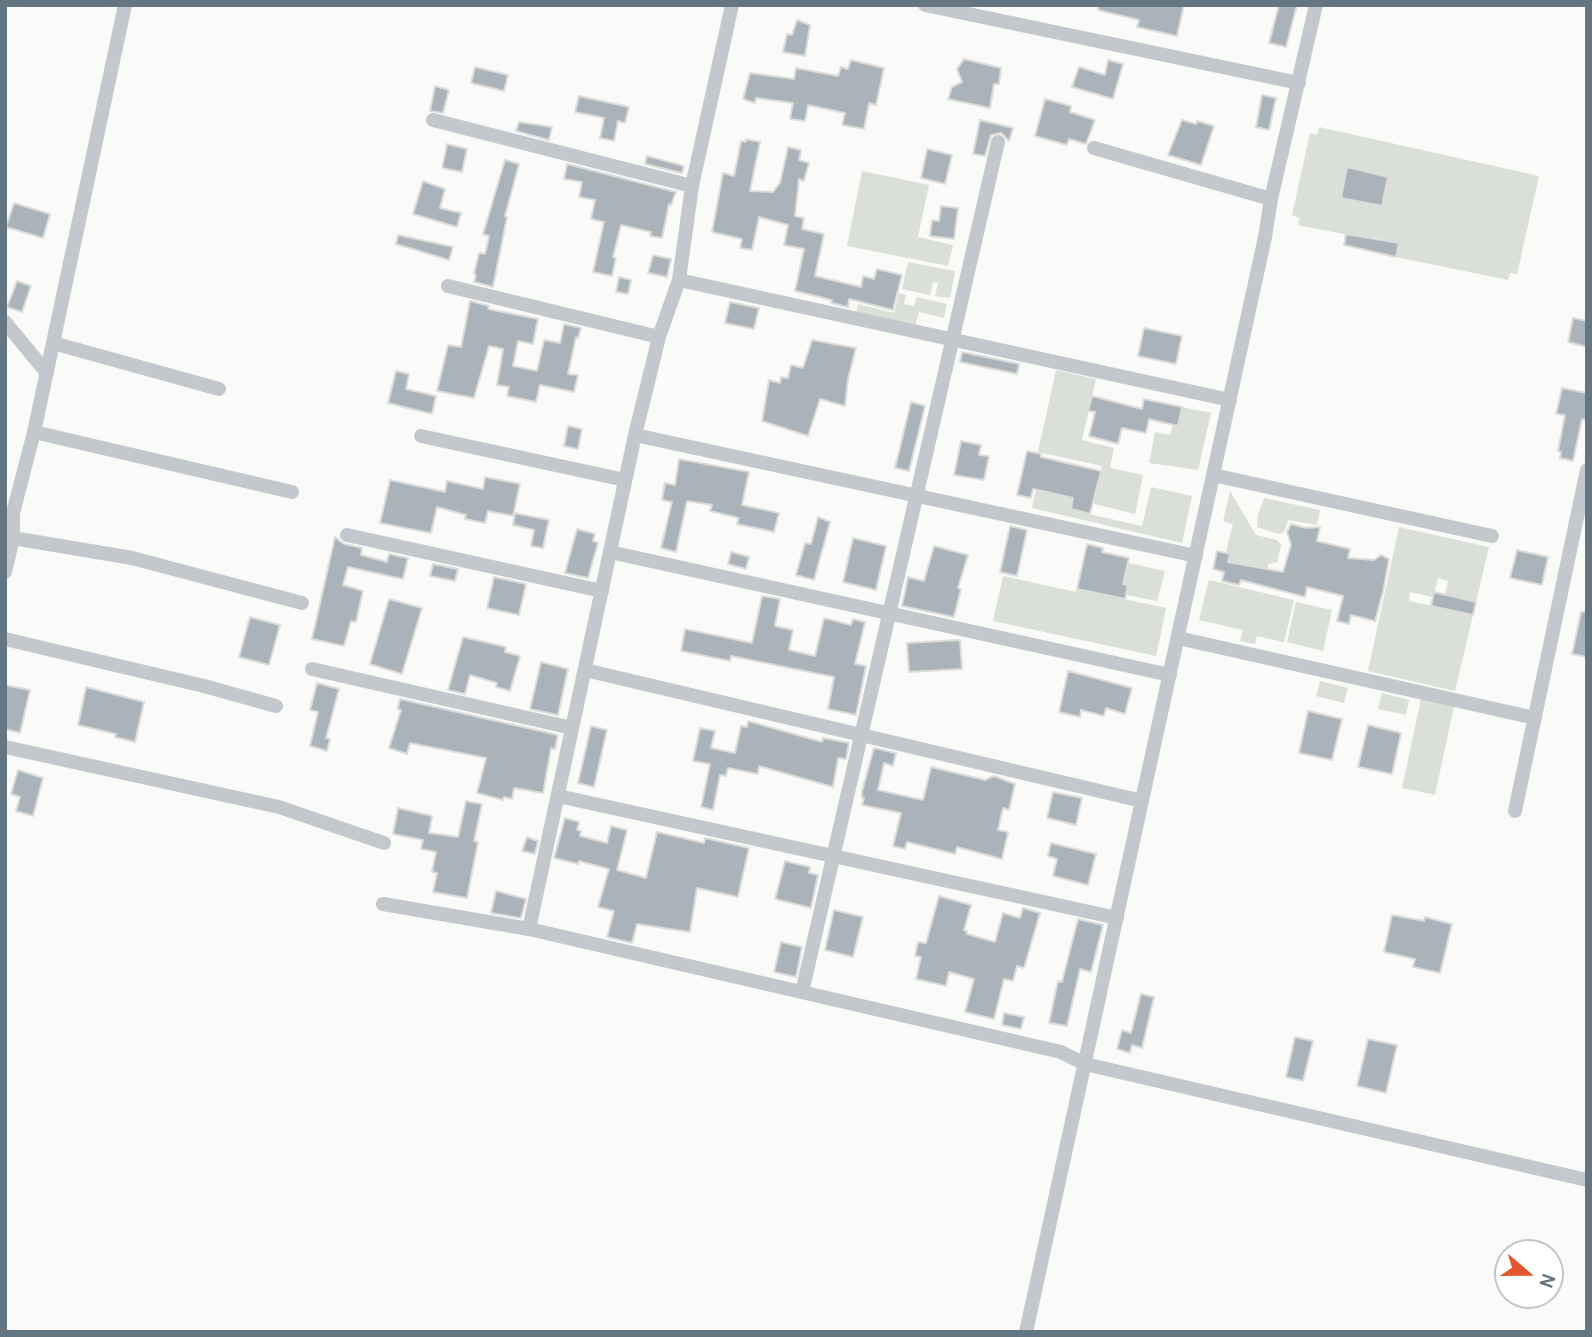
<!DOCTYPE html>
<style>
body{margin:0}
#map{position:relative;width:1592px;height:1337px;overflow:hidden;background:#fafaf8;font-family:Cabin,sans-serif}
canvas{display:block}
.frame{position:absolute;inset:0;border:7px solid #657683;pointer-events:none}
.north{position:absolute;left:1494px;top:1239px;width:70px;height:70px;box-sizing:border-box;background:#fff;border:2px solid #c1c8cd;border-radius:50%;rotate:110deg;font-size:19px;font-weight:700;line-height:28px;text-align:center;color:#657683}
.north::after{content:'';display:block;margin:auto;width:24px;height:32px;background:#e4572e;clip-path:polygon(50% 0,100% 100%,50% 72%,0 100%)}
</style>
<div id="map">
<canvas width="1592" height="1337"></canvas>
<div class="frame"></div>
<div class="north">N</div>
</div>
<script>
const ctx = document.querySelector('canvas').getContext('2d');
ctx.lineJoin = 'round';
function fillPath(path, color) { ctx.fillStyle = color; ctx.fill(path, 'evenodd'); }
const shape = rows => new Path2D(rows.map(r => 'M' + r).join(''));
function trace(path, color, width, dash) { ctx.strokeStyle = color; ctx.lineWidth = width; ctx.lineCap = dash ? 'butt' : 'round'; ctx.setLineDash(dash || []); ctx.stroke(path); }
fillPath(shape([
 [1319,127,1539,176,1517,274,1510,273,1508,280,1396,257,1399,243,1374,237,1373,240,1298,225,1300,218,1292,215,1310,133,1317,135],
 [862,171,929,185,918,237,953,245,948,266,847,246],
 [908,262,955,271,950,298,935,296,938,283,933,282,930,295,902,289],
 [899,293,906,295,904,304,914,306,917,297,947,304,944,318,919,312,915,327,856,313,858,304,894,313],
 [1056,370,1096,379,1082,440,1114,448,1110,468,1143,475,1135,514,1086,502,1098,483,1102,466,1038,452],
 [1182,407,1211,413,1198,470,1149,463,1155,432,1170,435,1173,424,1178,425],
 [1040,470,1048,472,1044,492,1074,496,1071,510,1142,526,1151,487,1192,496,1182,543,1032,508],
 [1230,491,1256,535,1277,540,1281,545,1277,562,1268,564,1268,569,1229,562,1230,554,1226,552,1233,524,1223,521],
 [1264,498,1320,510,1317,525,1288,520,1284,532,1279,534,1257,527,1258,515],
 [1399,527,1489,547,1476,602,1445,595,1448,581,1438,578,1433,597,1410,592,1409,601,1473,615,1455,691,1368,671],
 [1128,563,1165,571,1157,601,1126,595,1128,585,1123,584],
 [1003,576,1076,592,1077,589,1166,608,1156,656,993,621],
 [1209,580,1294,600,1284,642,1257,636,1255,644,1240,641,1243,630,1199,620],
 [1296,602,1332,610,1323,651,1287,642],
 [1320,681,1348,688,1344,703,1316,696],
 [1382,693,1409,700,1406,715,1378,709],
 [1421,699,1454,706,1435,795,1402,788]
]), '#dadfd7');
const building = shape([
 [1099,5,1184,5,1177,36,1137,27,1139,20,1098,10,1099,5],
 [1279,5,1297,5,1286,47,1269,43,1279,5],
 [797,20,810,25,805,56,783,52,787,34,792,35,797,20],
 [964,59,1001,68,999,84,994,84,990,108,948,99,952,87,962,82,957,69,964,59],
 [851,60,884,68,876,105,869,103,864,129,842,125,845,113,808,105,805,121,790,119,793,103,756,98,755,103,743,99,750,73,794,79,796,68,838,76,841,67,848,69,851,60],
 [1108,60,1123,64,1113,99,1072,87,1079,67,1105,75,1108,60],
 [475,67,508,75,504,91,471,83,475,67],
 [435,86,449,90,443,113,430,111,435,86],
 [1262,95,1276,98,1269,130,1256,127,1262,95],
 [579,96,629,107,625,123,618,121,614,141,600,138,604,118,575,112,579,96],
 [1045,99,1071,106,1070,112,1095,120,1086,144,1069,139,1067,145,1035,136,1045,99],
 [980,120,1013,128,1009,141,1001,133,991,135,985,156,973,154,980,120],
 [1182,120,1196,124,1197,121,1214,126,1201,165,1168,155,1182,120],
 [519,122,552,127,549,140,516,131,519,122],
 [746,139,760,142,750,191,773,192,780,183,788,147,801,150,799,160,809,163,804,181,799,179,795,216,804,218,802,229,824,234,815,276,861,287,863,276,874,279,877,269,902,275,893,310,849,299,848,307,831,303,832,300,795,291,804,249,784,245,788,225,759,217,752,250,740,248,742,239,712,232,723,173,734,176,741,141,746,142,746,139],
 [447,144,467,149,462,172,442,168,447,144],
 [927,149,952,155,945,184,921,178,927,149],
 [647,156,684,166,682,173,645,164,647,156],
 [505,160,519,164,505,216,507,217,493,287,474,282,476,275,474,274,479,253,485,254,489,236,483,234,505,160],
 [567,164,676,192,671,205,669,204,662,238,650,236,651,232,621,225,613,257,616,258,612,276,593,272,604,222,591,219,595,200,579,197,582,182,564,179,567,164],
 [1347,167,1388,177,1382,206,1341,198,1347,167],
 [423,181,445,189,440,208,461,213,457,227,413,214,423,181],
 [14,203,50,214,43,238,6,227,14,203],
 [941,206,958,208,954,239,930,236,932,220,939,221,941,206],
 [1346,234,1399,243,1396,257,1344,245,1346,234],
 [398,235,453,247,449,260,396,244,398,235],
 [653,255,671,259,667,277,648,273,653,255],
 [619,277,631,280,628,294,616,292,619,277],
 [17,281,31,286,22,312,7,307,17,281],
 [470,301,489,306,488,309,538,319,533,344,518,341,513,366,537,371,544,340,560,343,564,324,581,328,578,338,576,337,568,374,578,375,574,392,540,385,536,402,507,396,509,387,497,385,503,349,489,346,474,398,437,391,448,345,461,347,470,301],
 [730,302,759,308,754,329,725,323,730,302],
 [1573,318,1587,321,1587,347,1568,342,1573,318],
 [1144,328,1182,336,1176,364,1138,356,1144,328],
 [812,340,856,348,848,379,845,406,820,399,808,436,762,421,769,380,780,383,781,377,788,378,791,365,803,368,812,340],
 [962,352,1019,364,1017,374,960,362,962,352],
 [396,371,409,374,406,389,436,396,432,414,388,403,396,371],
 [1562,388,1587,393,1587,420,1582,419,1573,461,1560,458,1561,452,1558,451,1565,415,1556,414,1562,388],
 [1092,396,1142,409,1144,399,1182,407,1178,426,1149,419,1146,433,1122,428,1118,444,1089,436,1095,412,1088,411,1092,396],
 [911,402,925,406,909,471,895,468,911,402],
 [568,426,582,429,578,449,564,446,568,426],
 [961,441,981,445,979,455,989,456,984,480,954,475,961,441],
 [1027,451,1041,454,1041,457,1101,471,1090,514,1071,509,1073,498,1033,489,1031,498,1017,495,1027,451],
 [679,459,749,472,742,505,779,513,774,532,737,524,739,518,710,511,712,505,687,501,676,552,661,548,672,502,662,500,665,483,675,485,679,459],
 [485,477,520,484,513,516,488,511,485,523,465,519,466,515,437,507,431,533,380,523,390,480,445,492,447,481,483,489,485,477],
 [515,513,549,520,543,548,531,546,534,530,513,525,515,513],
 [818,517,830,522,814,580,796,575,805,543,811,544,818,517],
 [1291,524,1306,528,1320,527,1317,541,1350,549,1348,558,1374,560,1381,555,1389,559,1383,592,1375,621,1351,615,1349,624,1337,621,1343,596,1307,587,1305,597,1241,580,1239,585,1222,581,1224,572,1213,569,1217,551,1230,554,1228,562,1283,572,1291,545,1287,532,1291,524],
 [1010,526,1027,530,1017,576,1000,572,1010,526],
 [577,529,595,534,593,541,598,543,588,578,565,573,577,529],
 [335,537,344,544,362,548,361,555,387,562,389,554,408,558,403,579,348,567,343,585,363,591,356,622,351,621,344,646,312,639,335,537],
 [853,538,886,546,876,590,843,582,853,538],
 [1087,544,1103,548,1102,552,1129,558,1123,584,1128,585,1125,599,1077,589,1087,544],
 [934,546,968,555,958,588,961,589,954,617,902,606,908,577,924,581,934,546],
 [1517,550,1548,557,1542,585,1510,578,1517,550],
 [731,552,749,557,746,569,728,564,731,552],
 [433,564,458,569,455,581,430,576,433,564],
 [494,577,526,584,519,615,487,608,494,577],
 [1434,592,1476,602,1473,615,1431,606,1434,592],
 [762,596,780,599,775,626,793,630,789,650,815,656,824,618,851,625,853,619,865,622,855,664,866,666,856,715,828,709,834,677,731,656,730,661,681,651,685,629,752,643,762,596],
 [389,599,422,608,402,674,370,664,389,599],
 [1581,612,1587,612,1587,657,1572,654,1581,612],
 [250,617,280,625,269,665,239,657,250,617],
 [463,637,506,647,505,652,520,656,510,691,496,687,497,683,470,675,465,694,448,690,463,637],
 [960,640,962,669,909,672,907,643,960,640],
 [541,662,568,669,558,715,530,709,541,662],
 [1068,671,1132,688,1125,714,1106,708,1104,716,1081,710,1080,717,1059,712,1068,671],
 [317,683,339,689,326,738,330,739,327,751,310,746,318,712,310,710,317,683],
 [5,685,30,690,20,733,5,729,5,685],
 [86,687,144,702,135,742,115,737,116,734,78,725,86,687],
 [400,699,558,735,555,749,551,748,543,793,514,788,512,799,504,797,503,800,477,793,486,758,410,743,407,754,389,748,401,710,398,709,400,699],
 [1308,711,1342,719,1332,760,1299,753,1308,711],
 [748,721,822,742,823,738,849,743,846,759,838,758,833,787,759,766,758,774,728,768,726,776,720,775,713,810,701,807,710,764,693,761,700,728,715,731,711,748,735,753,741,726,747,727,748,721],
 [1368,725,1401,733,1392,774,1358,767,1368,725],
 [591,726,607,730,594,787,578,783,591,726],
 [874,748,896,753,893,766,884,763,878,790,923,800,931,767,985,780,994,776,1015,784,1009,810,1003,808,998,830,1008,832,1002,859,957,847,955,854,907,842,905,849,893,846,901,813,862,805,864,798,862,798,862,791,874,748],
 [18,770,43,778,33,816,16,811,20,797,11,794,18,770],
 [1053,792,1082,798,1076,825,1047,818,1053,792],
 [466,801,482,804,474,841,478,842,467,898,433,892,437,873,432,872,436,852,421,849,423,840,393,834,398,808,432,816,429,833,458,837,466,801],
 [565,818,579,822,577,830,581,831,580,836,607,843,611,826,627,830,617,870,646,878,657,832,704,843,705,838,749,848,738,897,697,888,690,932,637,924,632,943,607,937,614,911,598,907,609,869,579,861,578,864,554,858,565,818],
 [527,837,538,841,535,854,522,851,527,837],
 [1051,843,1096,854,1088,885,1053,876,1057,859,1048,856,1051,843],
 [785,861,810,867,809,873,818,875,811,908,775,899,785,861],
 [496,891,526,899,521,918,491,913,496,891],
 [939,896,971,905,964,930,967,931,967,934,995,942,1003,913,1020,918,1023,908,1040,913,1024,968,1017,966,1013,981,1004,979,994,1019,965,1012,974,979,949,972,946,986,916,979,921,957,915,956,918,942,926,943,939,896],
 [834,910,863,917,853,957,825,950,834,910],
 [1392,915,1424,921,1425,917,1452,924,1440,973,1413,967,1415,959,1384,952,1392,915],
 [1078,919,1103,925,1091,972,1080,969,1067,1026,1049,1023,1058,981,1062,982,1078,919],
 [781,942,802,947,796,977,774,972,781,942],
 [1141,994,1154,997,1142,1048,1132,1045,1130,1053,1117,1049,1122,1030,1131,1033,1141,994],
 [1004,1013,1024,1017,1021,1029,1002,1025,1004,1013],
 [1295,1037,1313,1041,1303,1081,1286,1077,1295,1037],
 [1368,1039,1397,1045,1386,1093,1357,1086,1368,1039]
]);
fillPath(building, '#aab3b9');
trace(building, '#dcdcda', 2);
trace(shape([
 [925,5,1299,83],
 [433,120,692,186],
 [1094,148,1271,199],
 [679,280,1230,400],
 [448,286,659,337],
 [5,322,47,373],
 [53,343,219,389],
 [34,432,292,492],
 [635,435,1196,556],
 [421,436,625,480],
 [1213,475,1492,536],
 [347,535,602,591],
 [13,538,132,558,302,603],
 [610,552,1170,675],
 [5,572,13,538,13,513,34,432,125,5],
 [1178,638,1535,718],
 [5,639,204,686,276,706],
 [312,669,572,728],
 [585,670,1142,801],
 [5,747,279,807,384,843],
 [558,796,1117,918],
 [1515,811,1587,470],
 [383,904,529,929,1061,1052,1085,1064,1587,1180],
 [529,929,635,435,659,337,679,280,692,186,732,5],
 [802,992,998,142],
 [1026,1332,1265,237,1271,199,1316,5]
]), '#c3c8cc', 14);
</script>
